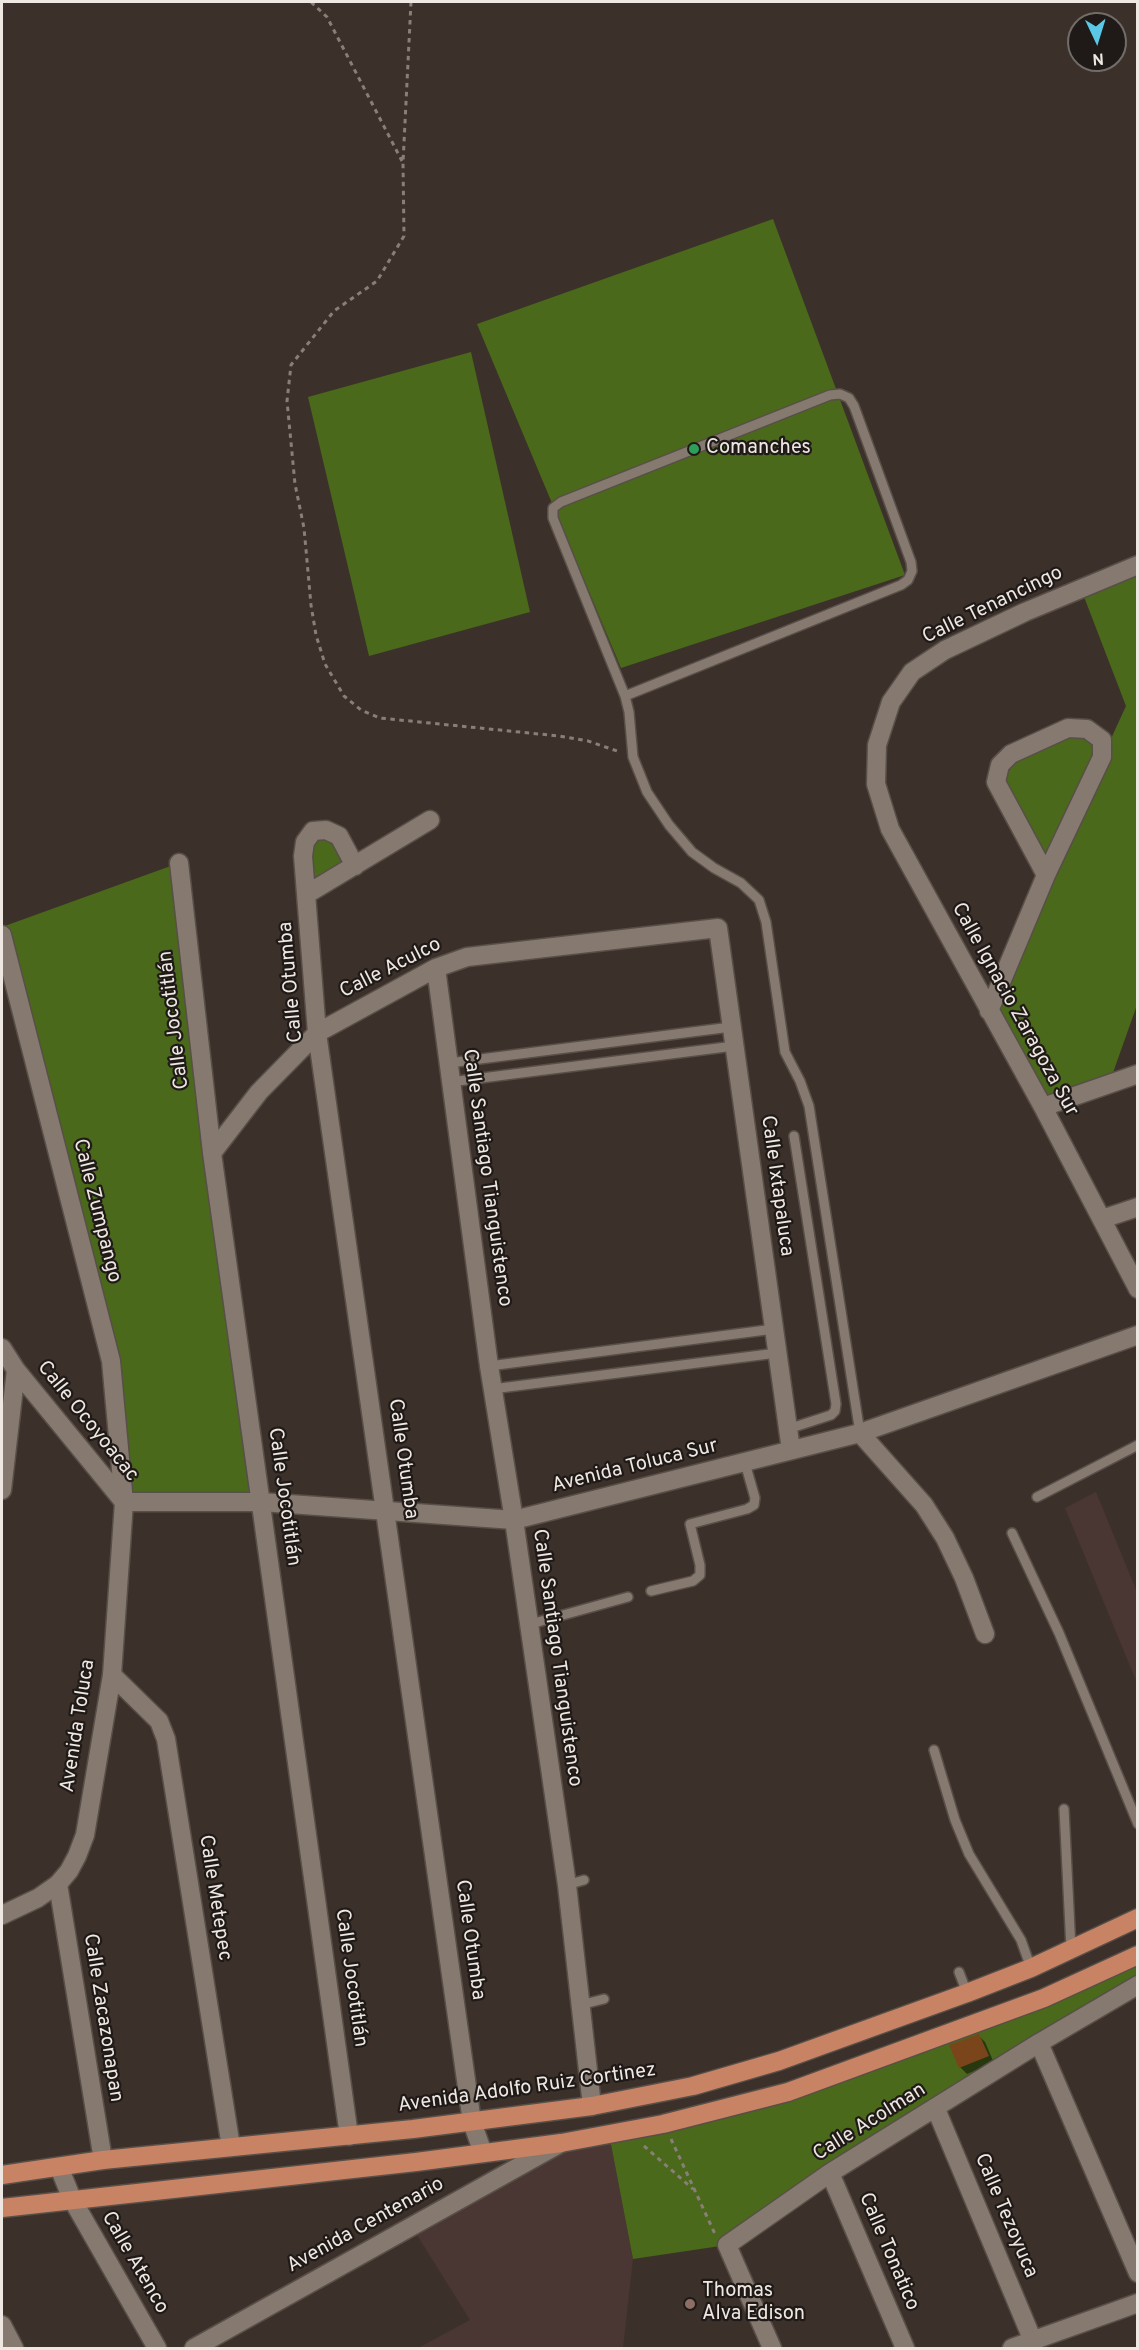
<!DOCTYPE html>
<meta charset="utf-8">
<style>
body{margin:0}
#map{position:relative;width:1139px;height:2350px;overflow:hidden;background:#3c312a;font-family:Overpass,sans-serif}
canvas{display:block}
.frame{position:absolute;inset:0;border:3px solid #eee7e2;pointer-events:none}
.north{position:absolute;left:1067px;top:12px;width:60px;height:60px;box-sizing:border-box;background:#1f1a17;border:2px solid #726c68;border-radius:50%;rotate:176deg;font-size:16px;font-weight:700;line-height:24px;text-align:center;color:#eee7e2}
.north::after{content:'';display:block;margin:auto;width:21px;height:27px;background:#5bc7e7;clip-path:polygon(50% 0,100% 100%,50% 72%,0 100%)}
</style>
<div id="map">
<canvas width="1139" height="2350"></canvas>
<div class="frame"></div>
<div class="north">N</div>
</div>
<script>
const ctx = document.querySelector('canvas').getContext('2d');
ctx.lineJoin = 'round';
function fillPath(path, color) { ctx.fillStyle = color; ctx.fill(path, 'evenodd'); }
const shape = rows => new Path2D(rows.map(r => 'M' + r).join(''));
function trace(path, color, width, dash) { ctx.strokeStyle = color; ctx.lineWidth = width; ctx.lineCap = dash ? 'butt' : 'round'; ctx.setLineDash(dash || []); ctx.stroke(path); }
function label(font, color, halo, rows, align = 'center') {
  ctx.font = font + ' Overpass,sans-serif'; ctx.lineWidth = 4.5; ctx.setLineDash([]); ctx.textBaseline = 'middle'; ctx.strokeStyle = halo; ctx.fillStyle = color; for (const [text, x, y, turn = 0] of rows) {
    ctx.save(); ctx.translate(x, y); ctx.rotate((+turn || 0) * Math.PI / 180); ctx.textAlign = isNaN(turn) ? turn : align; if (halo) ctx.strokeText(text, 0, 0); ctx.fillText(text, 0, 0); ctx.restore();
  }
}
fillPath(shape([
 [1096,1492,1137,1592,1137,1683,1065,1508],
 [609,2134,633,2259,623,2348,418,2348,470,2320,412,2227,564,2143]
]), '#4a3633');
fillPath(shape([
 [773,219,905,575,621,668,477,324],
 [471,352,530,612,369,656,308,397],
 [1137,563,1137,1005,1109,1084,1043,1107,989,1011,1046,875,1003,797,1000,765,1087,729,1103,756,1126,706,1081,589],
 [326,830,355,866,307,894,313,831],
 [179,863,261,1502,124,1502,111,1361,2,927],
 [1137,1955,1137,1985,727,2245,633,2259,609,2134,763,2100]
]), '#4a691b');
fillPath(shape([
 [979,2036,985,2042,994,2063,967,2074,960,2067]
]), '#0007');
fillPath(shape([
 [979,2034,989,2056,959,2068,949,2045]
]), '#7a451b');
const lane = shape([
 [625,696,901,585,908,580,912,571,911,562,854,406,849,398,840,394,830,395,561,502,553,508,553,518,625,696,629,712,633,757,647,792,669,825,692,852,714,868,741,883,759,900,766,922,785,1052,800,1081,809,1106,860,1433],
 [449,1063,731,1027],
 [450,1082,734,1046],
 [489,1366,774,1329],
 [492,1389,777,1353],
 [788,1429,831,1415,835,1411,836,1404,794,1136],
 [1037,1497,1138,1445],
 [1012,1533,1059,1633,1138,1824],
 [651,1591,693,1581,700,1575,700,1565,690,1524,747,1509,754,1505,755,1498,745,1463],
 [527,1625,628,1597],
 [934,1750,955,1820,969,1854,1021,1940,1031,1968],
 [1064,1809,1071,1949],
 [567,1885,584,1880],
 [959,1972,967,1993],
 [580,2005,604,1999]
]);
const street = shape([
 [1138,565,1025,612,945,650,912,672,891,702,877,745,876,784,890,829,1043,1107,1138,1289],
 [179,863,212,1153,349,2136],
 [355,866,339,836,326,830,313,831,305,842,303,856,317,1033,472,2122,483,2153],
 [307,894,430,820],
 [2,935,111,1361,124,1502],
 [436,968,489,1366,514,1520,567,1885,592,2106],
 [989,1011,1046,875,1102,757,1102,740,1087,729,1068,728,1011,754,1000,765,996,782,1046,875],
 [1043,1107,1138,1074],
 [212,1153,259,1092,317,1033,436,968,467,957,718,928,791,1450],
 [1102,1219,1138,1207],
 [2,1348,16,1370,124,1502],
 [860,1433,924,1505,945,1538,964,1578,985,1634],
 [2,1490,16,1370],
 [112,1675,159,1721,166,1739,231,2147],
 [58,1884,103,2160],
 [1039,2043,1138,2273],
 [936,2109,1033,2341],
 [59,2167,72,2199,157,2348],
 [830,2173,905,2348],
 [2,2325,14,2348],
 [194,2348,561,2143],
 [772,2348,727,2245,830,2173,1039,2043,1138,1985],
 [1012,2348,1138,2303]
]);
const secondary = shape([
 [2,1915,38,1898,58,1884,69,1871,77,1856,85,1835,112,1675,124,1502,261,1502,514,1520,860,1433,1138,1335]
]);
const primary = shape([
 [2,2175,103,2160,413,2129,592,2106,693,2086,779,2061,967,1993,1031,1968,1138,1918],
 [2,2208,416,2162,561,2143,663,2124,788,2092,1044,1998,1138,1955]
]);
trace(lane, '#584f48', 12);
trace(street, '#584f48', 21);
trace(secondary, '#584f48', 21);
trace(primary, '#584f48', 21);
trace(shape([
 [311,2,327,17,402,161],
 [411,2,403,163,404,236,377,281,334,311,291,365,287,401,295,484,304,528,311,605,316,635,325,664,344,696,361,710,380,718,559,736,588,741,620,752],
 [671,2139,715,2234],
 [644,2146,693,2189]
]), '#887f78', 3, [4.5, 4.5]);
trace(lane, '#867970', 9);
trace(street, '#867970', 18);
trace(secondary, '#867970', 18);
trace(primary, '#c88264', 18);
for (const [x, y, r, color] of [
 [694,449,6,"#2e9e5b"],
 [690,2304,6,"#8d6e63"]
]) { const dot = new Path2D(); dot.arc(x, y, r, 0, 2 * Math.PI); ctx.fillStyle = color; ctx.fill(dot); trace(dot, '#1f1a17', 2); }
label('20px', '#eee7e2', '#1f1a17', [
 ["Comanches",706,449],
 ["Thomas",702,2292],
 ["Alva Edison",702,2315]
], 'left');
label('20px', '#eee7e2', '#1f1a17', [
 ["Calle Tenancingo",993,606,-26],
 ["Calle Aculco",391,969,-27],
 ["Calle Otumba",292,982,-95],
 ["Calle Ignacio Zaragoza Sur",1014,1010,61],
 ["Calle Jocotitlán",175,1020,-97],
 ["Calle Santiago Tianguistenco",486,1178,82],
 ["Calle Ixtapaluca",776,1186,82],
 ["Calle Zumpango",96,1211,76],
 ["Calle Ocoyoacac",87,1422,51],
 ["Calle Otumba",402,1459,82],
 ["Avenida Toluca Sur",635,1467,-14],
 ["Calle Jocotitlán",283,1497,82],
 ["Calle Santiago Tianguistenco",556,1658,82],
 ["Avenida Toluca",79,1726,-81],
 ["Calle Metepec",214,1898,81],
 ["Calle Otumba",469,1940,82],
 ["Calle Jocotitlán",350,1978,82],
 ["Calle Zacazonapan",102,2018,81],
 ["Avenida Adolfo Ruiz Cortinez",527,2089,-8],
 ["Calle Acolman",870,2123,-32],
 ["Calle Tezoyuca",1005,2216,67],
 ["Avenida Centenario",366,2226,-29],
 ["Calle Tonatico",888,2252,67],
 ["Calle Atenco",134,2263,60]
]);
</script>
